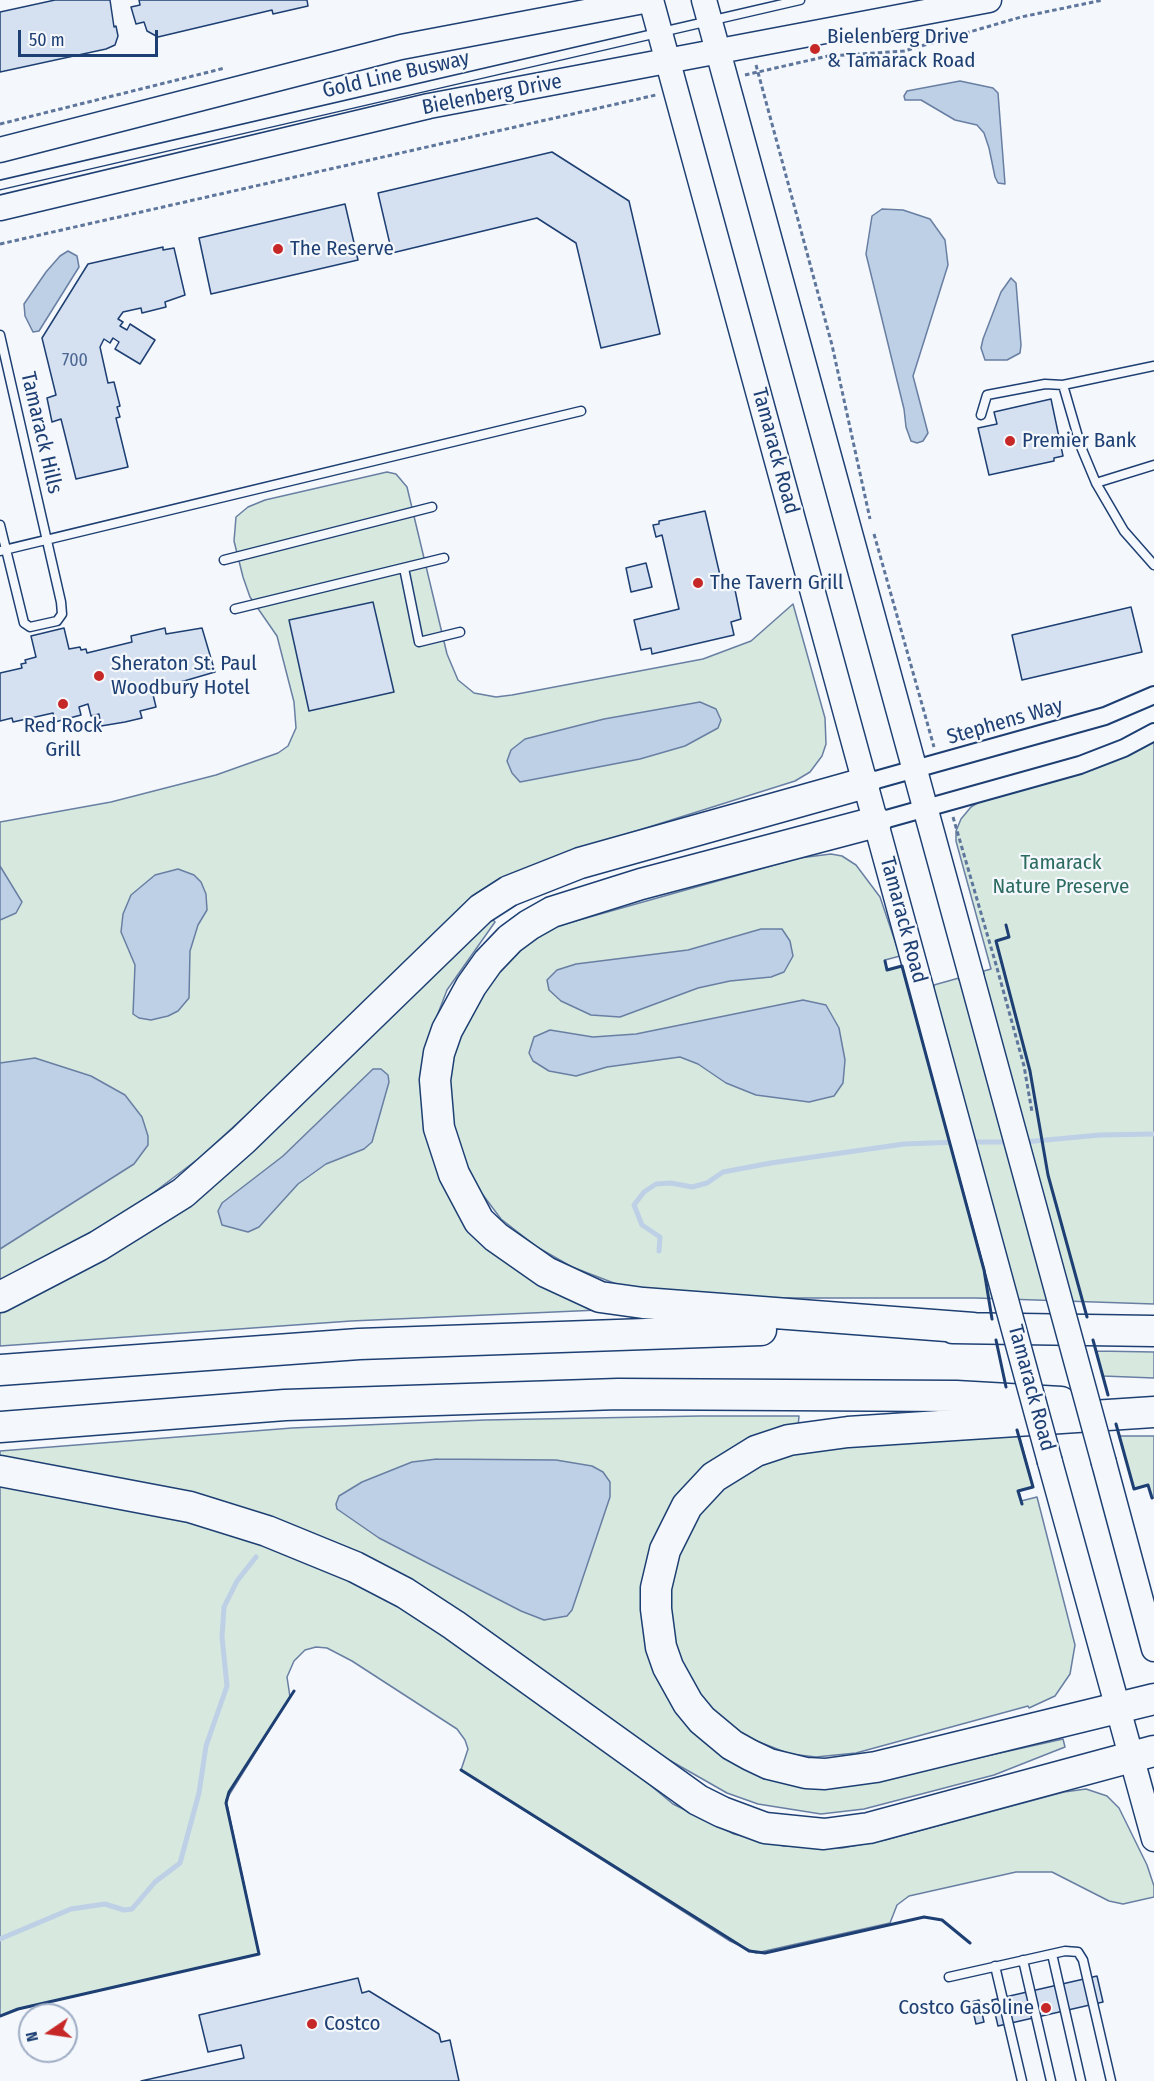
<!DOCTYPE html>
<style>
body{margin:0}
#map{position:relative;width:1154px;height:2081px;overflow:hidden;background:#f4f7fb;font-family:"Fira Sans Condensed",sans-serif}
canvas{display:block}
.north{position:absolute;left:18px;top:2003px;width:60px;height:60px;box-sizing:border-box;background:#f4f7fb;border:2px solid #9eadc5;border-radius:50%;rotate:257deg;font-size:16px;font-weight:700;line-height:24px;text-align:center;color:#1d3f73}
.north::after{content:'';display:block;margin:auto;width:21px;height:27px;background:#c62828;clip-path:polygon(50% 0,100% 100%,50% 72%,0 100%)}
.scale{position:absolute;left:18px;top:30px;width:140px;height:27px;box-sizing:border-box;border:3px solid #1d3f73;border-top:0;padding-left:8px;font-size:18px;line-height:21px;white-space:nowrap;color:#1d3f73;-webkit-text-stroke:4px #f4f7fb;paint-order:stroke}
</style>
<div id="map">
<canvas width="1154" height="2081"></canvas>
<div class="north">N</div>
<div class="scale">50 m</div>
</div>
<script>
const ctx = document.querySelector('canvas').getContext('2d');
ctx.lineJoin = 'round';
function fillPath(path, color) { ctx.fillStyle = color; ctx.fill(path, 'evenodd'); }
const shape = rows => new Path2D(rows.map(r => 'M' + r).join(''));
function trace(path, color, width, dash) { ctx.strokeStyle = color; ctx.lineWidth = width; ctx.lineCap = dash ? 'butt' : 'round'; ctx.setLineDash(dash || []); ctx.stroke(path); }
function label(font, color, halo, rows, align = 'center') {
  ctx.font = font + ' "Fira Sans Condensed",sans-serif'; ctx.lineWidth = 4.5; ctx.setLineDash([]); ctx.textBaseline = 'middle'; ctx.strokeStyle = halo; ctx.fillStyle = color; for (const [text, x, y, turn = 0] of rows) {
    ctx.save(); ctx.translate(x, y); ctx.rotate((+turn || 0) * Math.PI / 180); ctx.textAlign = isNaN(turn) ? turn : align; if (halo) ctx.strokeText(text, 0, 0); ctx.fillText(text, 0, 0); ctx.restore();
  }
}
const green = shape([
 [387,472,396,474,407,487,447,654,458,680,474,693,496,697,512,695,703,659,751,641,793,604,825,718,826,744,822,756,810,772,795,781,611,839,463,906,253,1109,198,1159,140,1203,78,1241,0,1280,0,822,111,802,216,775,278,753,288,746,296,728,294,702,277,636,250,597,243,577,234,541,236,517,248,507,265,500,387,472],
 [1154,741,1154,1304,976,1298,710,1298,619,1285,572,1267,537,1247,501,1219,474,1183,454,1132,449,1096,451,1059,482,981,540,931,799,858,831,854,842,856,856,865,880,897,900,956,885,960,887,970,902,966,909,992,991,969,956,841,956,831,961,819,971,807,982,800,1133,752,1154,741],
 [489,915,495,922,447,990,427,1042,424,1063,443,1180,599,1310,351,1321,0,1346,0,1309,75,1271,489,915],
 [1096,1351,1154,1352,1154,1378,1103,1376,1096,1351],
 [700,1416,799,1416,798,1427,750,1441,645,1591,723,1754,901,1775,1063,1739,1065,1747,994,1775,864,1809,821,1814,758,1804,727,1793,634,1740,421,1596,0,1459,0,1451,292,1428,485,1420,700,1416],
 [1019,1434,1033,1487,1019,1491,1021,1501,1037,1497,1075,1645,1070,1674,1055,1696,1029,1708,1028,1706,856,1753,816,1757,790,1754,746,1737,719,1718,697,1694,675,1651,667,1596,688,1526,732,1478,791,1450,1019,1434],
 [1119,1436,1154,1436,1154,1498,1152,1498,1148,1485,1134,1489,1119,1436],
 [0,1482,119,1503,261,1540,400,1604,598,1742,673,1804,734,1834,784,1846,842,1848,885,1840,1064,1792,1086,1789,1107,1796,1119,1808,1147,1865,1154,1886,1154,1897,1123,1904,1109,1901,1052,1872,1016,1872,909,1896,897,1905,890,1923,756,1953,730,1941,461,1770,468,1749,465,1740,457,1729,352,1661,327,1648,316,1647,305,1650,294,1661,287,1677,290,1697,226,1800,259,1954,18,2009,0,2016,0,1482]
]);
fillPath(green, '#d7e8df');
trace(green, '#687fa3', 1.5);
const water = shape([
 [960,81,993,88,998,93,1005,184,998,183,995,177,989,148,984,133,977,125,955,120,921,100,905,100,904,96,907,91,960,81],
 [882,209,903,210,930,219,945,240,948,265,913,376,928,433,923,441,917,443,911,441,906,427,904,409,866,254,872,216,882,209],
 [68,251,77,256,79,267,39,331,33,332,25,316,24,304,46,272,60,256,68,251],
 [1011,278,1016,283,1021,345,1020,353,1007,360,985,360,981,348,983,339,1001,292,1011,278],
 [700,702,716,709,721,720,718,728,685,746,640,759,520,782,512,773,507,761,511,750,525,739,604,719,700,702],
 [0,866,22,902,16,913,0,920,0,866],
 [178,869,194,875,201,882,206,894,207,910,198,925,190,951,189,998,178,1011,168,1016,151,1020,139,1018,133,1014,135,965,121,932,123,914,131,895,155,875,178,869],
 [761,929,782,929,790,941,793,956,784,972,771,977,730,981,698,988,620,1017,591,1015,561,1001,549,990,547,980,557,970,576,964,688,950,761,929],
 [803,1000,826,1005,839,1028,845,1060,843,1083,834,1096,809,1102,756,1095,726,1083,698,1064,680,1057,607,1067,576,1076,549,1071,533,1061,529,1053,534,1037,550,1030,593,1037,636,1034,803,1000],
 [35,1058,91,1076,125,1095,142,1117,148,1136,148,1145,134,1164,0,1249,0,1063,35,1058],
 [373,1069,381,1069,388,1075,389,1082,372,1142,364,1149,326,1164,298,1184,259,1227,248,1232,222,1225,218,1211,222,1203,283,1156,373,1069],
 [437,1459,556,1460,592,1466,603,1472,610,1482,610,1497,572,1610,567,1616,544,1620,521,1611,379,1538,337,1509,336,1504,339,1496,362,1482,412,1462,437,1459]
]);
fillPath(water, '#bed0e5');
trace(water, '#687fa3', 1.5);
trace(shape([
 [970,1142,1009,1142],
 [1024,1142,1100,1135,1154,1134],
 [659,1251,660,1237,642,1225,634,1205,644,1192,656,1184,671,1183,692,1187,707,1183,723,1172,771,1163,904,1144,958,1142],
 [0,1939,71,1909,105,1904,124,1910,132,1909,155,1882,180,1863,199,1793,206,1746,227,1686,222,1637,224,1607,237,1581,256,1557]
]), '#bed0e5', 5);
const building = shape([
 [55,0,110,0,114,27,116,26,118,36,115,45,106,49,0,72,0,12,55,0],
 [139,0,307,0,308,6,273,14,272,10,158,37,147,31,144,22,136,24,131,7,140,5,139,0],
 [552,152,629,201,660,334,601,348,576,243,537,218,392,253,378,193,552,152],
 [345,204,358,260,211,294,199,238,345,204],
 [163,247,163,250,174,248,185,295,165,302,166,307,142,313,141,308,123,312,118,319,123,322,120,326,127,330,130,324,155,340,140,364,115,349,119,342,113,338,110,343,104,339,100,347,108,383,114,382,120,406,117,407,120,417,116,418,128,467,76,479,61,419,52,422,47,398,56,395,42,338,88,264,163,247],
 [1051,399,1063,456,1054,458,1054,461,989,475,978,428,997,424,994,412,1051,399],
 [705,511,723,588,734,585,741,619,731,622,734,635,652,654,651,648,641,650,634,620,679,609,662,535,656,537,653,525,659,524,659,521,705,511],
 [646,563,652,587,631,592,626,568,646,563],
 [373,602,394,692,309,711,289,620,373,602],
 [1131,607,1142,652,1022,680,1012,635,1131,607],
 [64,628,69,649,80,647,81,650,86,649,87,653,132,642,131,636,165,628,166,634,202,628,215,672,160,688,159,685,151,686,156,707,140,711,142,718,125,722,101,726,99,714,91,716,88,704,79,707,81,715,55,722,53,713,13,722,12,718,0,721,0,673,22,668,21,664,26,663,25,660,36,657,31,636,64,628],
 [1097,1976,1103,2002,998,2026,992,2000,1097,1976],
 [358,1978,362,1993,369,1991,439,2034,441,2042,450,2040,459,2081,141,2081,244,2058,241,2045,208,2052,199,2015,358,1978],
 [979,2000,984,2022,976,2024,971,2002,979,2000]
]);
fillPath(building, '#d5e0f0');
trace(building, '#1d3f73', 1.5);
const lane = shape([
 [0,185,800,0],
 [0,335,61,602,62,614,57,621,30,627,24,623,0,525],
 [1063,385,1081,447,1096,483,1124,531,1154,565],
 [981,415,987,395,1045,384,1063,385,1154,366],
 [1096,483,1154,465],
 [0,551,581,411],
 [224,560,432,507],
 [404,568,419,642,460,632],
 [235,609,444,558],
 [1052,1954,1081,2081],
 [1023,1960,1051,2081],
 [995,1966,1022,2081],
 [949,1977,1065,1951,1078,1952,1083,1960,1111,2081]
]);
const street = shape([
 [865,783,1105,716,1154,695],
 [876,822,1080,765,1124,748,1154,732]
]);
const secondary = shape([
 [651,0,921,988],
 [704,0,971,975],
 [0,150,401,47,649,0],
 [0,208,429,106,989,0],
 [1050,1462,1154,1839],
 [1104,1463,1154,1649]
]);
const highway = shape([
 [876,822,641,884,552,912,529,925,510,939,488,962,471,986,447,1030,439,1053,435,1080,439,1128,454,1174,479,1221,496,1237,546,1272,600,1297,643,1303,973,1328],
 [0,1297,98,1246,183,1193,243,1140,481,909,509,891,580,863,865,783],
 [953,1328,1154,1331],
 [0,1370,359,1344,761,1330],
 [1154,1412,848,1432,789,1440,756,1451,714,1477,687,1506,665,1550,656,1588,656,1609,661,1647,668,1667,688,1703,702,1720,732,1745,750,1755,769,1764,806,1773,825,1774,876,1767,1154,1699],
 [0,1427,285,1405,618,1394,956,1396,1061,1402],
 [0,1471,190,1507,267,1531,355,1567,405,1593,454,1625,698,1800,722,1812,765,1828,824,1834,869,1828,1154,1751]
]);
trace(lane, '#1d3f73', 11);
trace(street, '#1d3f73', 20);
trace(secondary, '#1d3f73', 27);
trace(highway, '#1d3f73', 33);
trace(shape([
 [756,65,832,345,870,519],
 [745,75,828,56,904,51,1021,17,1103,0],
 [0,124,225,68],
 [0,244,656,95],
 [874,534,934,747],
 [953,817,997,968]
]), '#5e769c', 3, [4.5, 3]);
trace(lane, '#f4f7fb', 8);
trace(street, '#f4f7fb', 16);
trace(secondary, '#f4f7fb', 24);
trace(highway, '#f4f7fb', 30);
const secondaryBridge = shape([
 [971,975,1104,1463],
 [921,988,1050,1462]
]);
trace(secondaryBridge, '#1d3f73', 27, []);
trace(shape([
 [997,968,1024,1066,1032,1112]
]), '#5e769c', 3, [4.5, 3]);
trace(secondaryBridge, '#f4f7fb', 24);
trace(shape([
 [1006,925,1009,937,996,941,1030,1071,1048,1175,1087,1317],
 [885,961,887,970,902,966,984,1270,992,1319],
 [996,1340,1006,1387],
 [1093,1340,1108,1395],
 [1116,1424,1134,1489,1148,1485,1152,1498],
 [1017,1430,1033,1487,1018,1491,1022,1504],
 [461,1770,749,1951,765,1953,924,1917,942,1920,970,1943],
 [0,2016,18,2009,259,1954,226,1803,229,1792,294,1691]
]), '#1d3f73', 3);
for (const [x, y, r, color] of [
 [815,49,6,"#c62828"],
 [278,249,6,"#c62828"],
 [1010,441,6,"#c62828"],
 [698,583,6,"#c62828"],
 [99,676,6,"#c62828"],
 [63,704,6,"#c62828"],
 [1046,2008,6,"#c62828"],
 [312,2024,6,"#c62828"]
]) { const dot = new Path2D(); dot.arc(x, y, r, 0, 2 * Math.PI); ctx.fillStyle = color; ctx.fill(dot); trace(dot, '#f4f7fb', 2); }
label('18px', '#4b6792', null, [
 ["700",75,361]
]);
label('21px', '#1d3f73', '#f4f7fb', [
 ["Bielenberg Drive",827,37],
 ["& Tamarack Road",827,61],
 ["The Reserve",290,249],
 ["Premier Bank",1022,441],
 ["The Tavern Grill",710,583],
 ["Sheraton St. Paul",111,664],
 ["Woodbury Hotel",111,688],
 ["Red Rock",63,726,"center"],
 ["Grill",63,750,"center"],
 ["Costco Gasoline",1034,2008,"right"],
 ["Costco",324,2024]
], 'left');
label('21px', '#1d3f73', '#f4f7fb', [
 ["Gold Line Busway",396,75,-13],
 ["Bielenberg Drive",492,95,-11],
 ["Tamarack Hills",41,433,77],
 ["Tamarack Road",775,451,75],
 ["Stephens Way",1005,722,-16],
 ["Tamarack Road",903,920,75],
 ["Tamarack Road",1031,1388,75]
]);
label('21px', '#2c6c60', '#f4f7fb', [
 ["Tamarack",1061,863],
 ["Nature Preserve",1061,887]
]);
</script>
